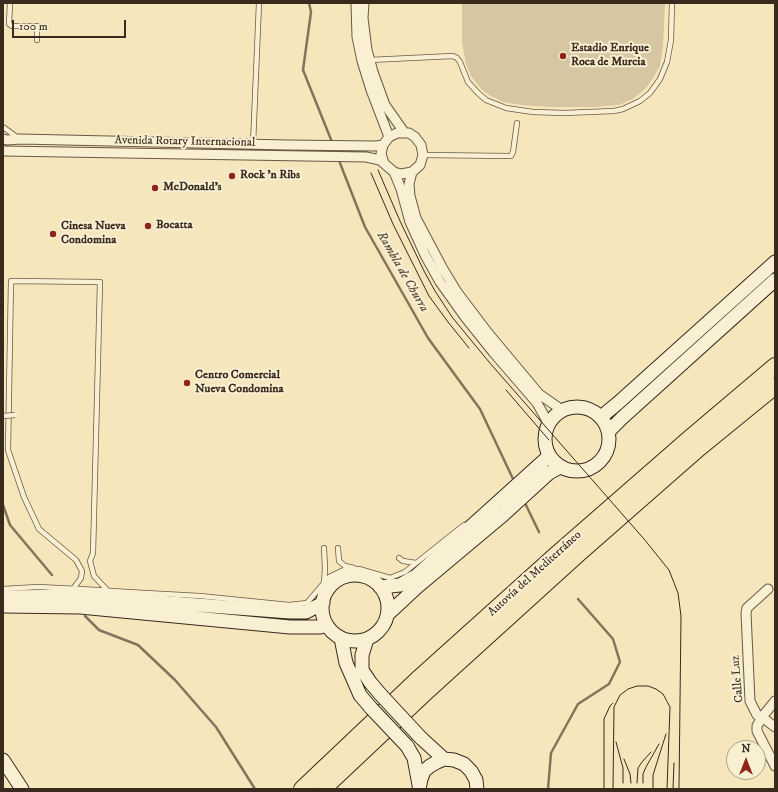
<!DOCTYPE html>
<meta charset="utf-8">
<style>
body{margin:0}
#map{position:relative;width:778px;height:792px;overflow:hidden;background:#f6e6bc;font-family:"IM FELL DW Pica",serif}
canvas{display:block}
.frame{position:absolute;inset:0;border:4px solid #382b1e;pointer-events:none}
.north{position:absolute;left:726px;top:740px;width:40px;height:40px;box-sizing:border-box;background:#f9efd3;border:1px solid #aca18b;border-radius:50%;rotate:0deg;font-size:11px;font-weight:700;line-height:16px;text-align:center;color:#382b1e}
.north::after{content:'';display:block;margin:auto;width:14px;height:18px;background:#8f2418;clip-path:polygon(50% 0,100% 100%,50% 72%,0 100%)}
.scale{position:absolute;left:12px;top:20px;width:114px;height:18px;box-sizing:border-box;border:2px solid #382b1e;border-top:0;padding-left:5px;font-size:12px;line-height:14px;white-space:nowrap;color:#382b1e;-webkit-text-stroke:3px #f9efd3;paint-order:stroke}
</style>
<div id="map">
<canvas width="778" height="792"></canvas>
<div class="frame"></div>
<div class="north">N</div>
<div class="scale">100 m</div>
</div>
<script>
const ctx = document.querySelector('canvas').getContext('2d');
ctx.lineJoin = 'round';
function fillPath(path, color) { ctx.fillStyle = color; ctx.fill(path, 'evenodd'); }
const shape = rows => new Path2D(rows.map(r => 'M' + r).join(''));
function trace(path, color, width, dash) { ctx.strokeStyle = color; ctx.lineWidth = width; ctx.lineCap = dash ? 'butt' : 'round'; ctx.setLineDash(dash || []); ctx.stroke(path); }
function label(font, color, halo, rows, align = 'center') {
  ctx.font = font + ' "IM FELL DW Pica",serif'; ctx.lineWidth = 4; ctx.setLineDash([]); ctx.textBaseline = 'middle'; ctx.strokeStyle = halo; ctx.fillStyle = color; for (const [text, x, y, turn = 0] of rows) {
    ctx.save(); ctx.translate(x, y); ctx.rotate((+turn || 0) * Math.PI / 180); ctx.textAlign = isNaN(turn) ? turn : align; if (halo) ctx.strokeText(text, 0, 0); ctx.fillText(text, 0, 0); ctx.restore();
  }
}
fillPath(shape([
 [462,3,665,3,663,46,660,66,652,80,645,89,633,99,619,105,595,107,551,107,521,105,503,102,489,95,482,90,471,76,466,64,462,42]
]), '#d6c6a1');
trace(shape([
 [309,3,311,12,303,70,332,142],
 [338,158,365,227,428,338,480,409,514,481],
 [524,501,539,532],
 [3,505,10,525,52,575],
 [85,616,99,630,138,645,175,680,216,727,255,789],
 [548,789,551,753,578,704,609,684,620,662,613,639,578,599]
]), '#83755c', 2.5);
const lane = shape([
 [10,3,9,24,12,26,37,26,37,40],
 [369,60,453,56,457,58,460,62,468,82,478,93,486,100,506,108,533,112,564,113,614,111,623,109,640,101,650,93,660,79,667,62,671,40,672,3],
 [3,127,18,138],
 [253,144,259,3],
 [423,155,511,156,513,152,517,123],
 [324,548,325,568,324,584],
 [338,548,339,561,345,566,354,568],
 [399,558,403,561,416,563],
 [3,589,38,587,98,590,127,592,200,596,289,605,307,603,329,577,346,569,359,569,390,578,405,572,464,525],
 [73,589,81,578,82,571,76,560,39,529,24,497,8,450,11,281,100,282,93,553,90,561,94,576,108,591]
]);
const street = shape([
 [356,3,357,37,362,61,371,90,389,137],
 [364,3,363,18,367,50,373,72,385,105,404,132],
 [3,139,7,140,20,139,287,145,376,146,383,145],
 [3,151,366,157,380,160,394,172,401,174,412,172,420,165,423,155,421,145,415,137,409,133,397,133,389,137,383,145,381,154,384,163],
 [394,172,401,189,410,222,425,255,440,282,465,317,493,352,537,403,546,419,547,426],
 [412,172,409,184,410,196,416,218,443,269,457,292,488,333,539,394,562,410],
 [768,589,747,608,746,613,750,701,757,715,762,717,775,727],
 [775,701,762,717,757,726,757,731,775,766]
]);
const secondary = shape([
 '545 439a32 32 0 1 1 64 0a32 32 0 1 1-64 0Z',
 [601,417,618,403,775,262],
 [609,431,622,418,775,280],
 '322 608a33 33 0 1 1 66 0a33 33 0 1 1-66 0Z',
 [380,587,400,585,416,576,549,456],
 [3,597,78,596,290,612,306,612,323,603],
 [3,606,80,607,290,627,320,627,327,625],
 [388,614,417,587,503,515,549,473,560,467],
 [341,638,346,663,360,695,371,708],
 [367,639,362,655,362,670,370,682,381,695],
 [421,738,444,759],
 [407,746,414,758,419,785],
 [3,760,22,789],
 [419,789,421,779,424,771,430,766,437,762,444,759,454,760,464,764,471,771,476,780,477,789]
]);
const highway = shape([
 [302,789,417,680,556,555,690,438,775,366],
 [323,789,426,692,578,554,699,448,775,386]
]);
trace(lane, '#685a46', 6);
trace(street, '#685a46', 11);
trace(secondary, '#382b1e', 15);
trace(highway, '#382b1e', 18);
trace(lane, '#f9efd3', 4.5);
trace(street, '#f9efd3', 9);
trace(secondary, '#f9efd3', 13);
trace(highway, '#f6e6bc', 16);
trace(shape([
 [378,170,400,221,424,271,435,291,452,317,489,362,644,539,669,570,678,593,681,616,679,789],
 [371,173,393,224,429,296,448,322,469,348],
 [506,390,549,440],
 [616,742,623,768,623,783],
 [624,759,630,774,631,783],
 [637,783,638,768,642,762,651,752],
 [643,783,643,774,646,767,659,744],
 [604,789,604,719,610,706,613,703],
 [613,789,614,707,620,695,628,689,637,686,648,686,656,689,663,694,670,707,667,789],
 [653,789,653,775,666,734],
 [673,789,674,763]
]), '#382b1e', 1);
const laneBridge = shape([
 [3,416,15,415]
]);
const secondaryBridge = shape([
 [381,695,421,738],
 [371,708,407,746]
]);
trace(laneBridge, '#685a46', 6, []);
trace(secondaryBridge, '#382b1e', 15, []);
trace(laneBridge, '#f9efd3', 4.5);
trace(secondaryBridge, '#f9efd3', 13);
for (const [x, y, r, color] of [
 [563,56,4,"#8f2418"],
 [232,176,4,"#8f2418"],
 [155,188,4,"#8f2418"],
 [148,226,4,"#8f2418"],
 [53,234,4,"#8f2418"],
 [187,383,4,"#8f2418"]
]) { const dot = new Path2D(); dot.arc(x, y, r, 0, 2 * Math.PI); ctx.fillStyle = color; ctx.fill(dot); trace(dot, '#f9efd3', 1.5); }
label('bold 12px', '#382b1e', '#f9efd3', [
 ["Estadio Enrique",571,49],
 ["Roca de Murcia",571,63],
 ["Rock 'n Ribs",240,176],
 ["McDonald's",163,188],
 ["Bocatta",156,226],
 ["Cinesa Nueva",61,227],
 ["Condomina",61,241],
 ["Centro Comercial",195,376],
 ["Nueva Condomina",195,390]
], 'left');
label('12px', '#382b1e', '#f9efd3', [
 ["Avenida Rotary Internacional",185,142,1],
 ["Autovía del Mediterráneo",535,574,-42],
 ["Calle Luz",738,679,-95]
]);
label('italic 13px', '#5e503d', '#f9efd3', [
 ["Rambla de Churra",402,272,60]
]);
</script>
